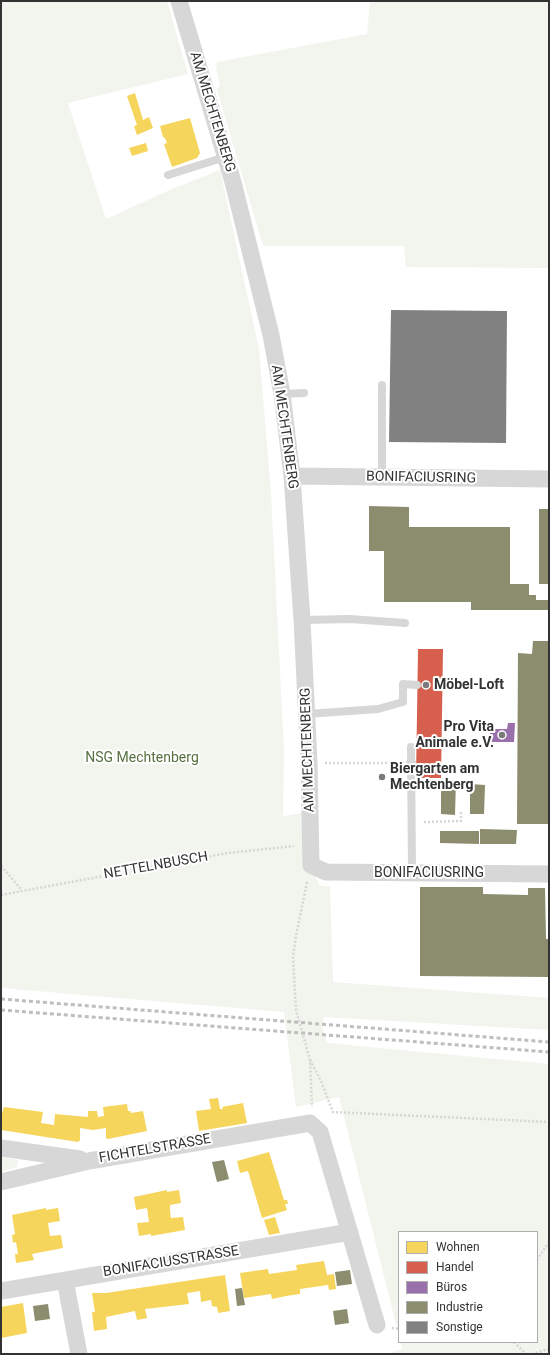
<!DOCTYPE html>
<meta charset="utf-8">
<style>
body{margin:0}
#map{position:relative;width:550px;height:1355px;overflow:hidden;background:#fff;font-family:Roboto,sans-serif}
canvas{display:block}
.frame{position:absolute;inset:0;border:2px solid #333;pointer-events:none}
.legend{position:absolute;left:398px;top:1231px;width:140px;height:112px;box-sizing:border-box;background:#fff;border:1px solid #adadad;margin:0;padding:5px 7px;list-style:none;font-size:12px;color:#333}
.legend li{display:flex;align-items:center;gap:8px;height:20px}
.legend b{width:20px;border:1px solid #adadad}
</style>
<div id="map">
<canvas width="550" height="1355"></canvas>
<div class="frame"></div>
<ul class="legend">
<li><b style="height:11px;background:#f6d55c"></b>Wohnen</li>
<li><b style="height:11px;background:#d6604d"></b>Handel</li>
<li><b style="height:11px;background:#9970ab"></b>Büros</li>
<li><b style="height:11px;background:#8c8c6e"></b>Industrie</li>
<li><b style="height:11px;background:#818181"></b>Sonstige</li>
</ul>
</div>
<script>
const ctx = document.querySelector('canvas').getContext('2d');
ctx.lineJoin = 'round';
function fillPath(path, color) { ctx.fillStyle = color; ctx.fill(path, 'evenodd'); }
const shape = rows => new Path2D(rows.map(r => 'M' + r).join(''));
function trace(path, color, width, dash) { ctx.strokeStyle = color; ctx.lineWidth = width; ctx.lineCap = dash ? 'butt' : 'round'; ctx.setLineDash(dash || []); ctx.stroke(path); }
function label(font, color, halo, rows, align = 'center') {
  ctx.font = font + ' Roboto,sans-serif'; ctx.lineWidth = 4; ctx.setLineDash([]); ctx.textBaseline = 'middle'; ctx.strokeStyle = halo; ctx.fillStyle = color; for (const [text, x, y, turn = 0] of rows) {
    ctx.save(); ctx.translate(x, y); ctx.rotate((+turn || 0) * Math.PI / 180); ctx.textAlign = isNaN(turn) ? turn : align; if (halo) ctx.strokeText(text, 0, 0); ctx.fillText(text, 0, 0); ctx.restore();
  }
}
fillPath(shape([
 [1,1,167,1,188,74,68,103,106,219,172,189,220,170,259,349,271,493,284,751,283,816,310,812,310,866,320,886,330,886,333,982,549,998,549,1030,324,1017,322,1027,327,1043,549,1064,549,1354,387,1354,402,1349,401,1342,537,1342,537,1232,399,1232,399,1336,339,1097,296,1107,284,1012,1,988],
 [370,1,549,1,549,268,406,267,404,246,263,246,217,90,220,84,216,68,217,62,367,34],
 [1,1157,18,1160,17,1167,1,1172]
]), '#f1f5ed');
fillPath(shape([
 [135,93,143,120,149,117,153,128,137,135,134,126,137,125,127,96],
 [190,118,200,153,197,158,172,167,164,144,167,143,165,138,163,137,160,126],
 [146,143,148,151,132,156,129,148],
 [218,1098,220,1109,223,1109,222,1107,243,1103,247,1123,199,1131,196,1111,211,1109,209,1099],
 [127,1104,128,1111,130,1111,131,1113,143,1111,147,1131,108,1139,106,1138,106,1128,93,1130,80,1128,80,1140,78,1142,1,1130,1,1117,4,1107,43,1112,41,1123,54,1125,55,1114,88,1117,88,1111,97,1111,98,1117,104,1116,103,1107],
 [269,1152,284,1200,287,1200,288,1204,285,1204,287,1210,262,1218,248,1171,240,1173,237,1161],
 [167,1190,167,1192,179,1190,181,1203,170,1205,170,1211,171,1218,183,1217,185,1230,151,1236,151,1234,139,1236,137,1223,149,1222,147,1208,136,1210,134,1197],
 [46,1208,46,1210,58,1208,60,1221,48,1223,50,1236,61,1235,63,1248,32,1254,34,1260,16,1263,15,1254,18,1254,16,1242,13,1243,12,1235,15,1234,12,1215],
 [275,1217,280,1233,269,1235,264,1220],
 [324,1261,327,1275,334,1274,336,1289,329,1290,328,1285,300,1289,300,1294,286,1296,272,1299,271,1294,244,1298,240,1273,268,1269,269,1274,297,1270,296,1265],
 [225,1275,230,1311,218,1313,217,1307,212,1306,211,1300,201,1302,200,1291,187,1293,189,1304,145,1309,147,1318,137,1320,135,1311,106,1317,107,1329,94,1331,92,1312,95,1312,92,1293,106,1293],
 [23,1303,27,1333,1,1338,1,1307]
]), '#f6d55c');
fillPath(shape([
 [418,649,443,649,441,778,416,778]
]), '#d6604d');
fillPath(shape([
 [508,723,515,723,514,742,490,742,490,729,507,729]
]), '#9970ab');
fillPath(shape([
 [369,506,409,507,409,527,510,527,510,584,529,584,529,595,536,595,536,600,549,600,549,610,471,610,471,602,384,602,384,551,369,551],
 [539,509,549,509,549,584,539,584],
 [533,641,549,641,549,824,517,824,518,653,532,654],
 [441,780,456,780,455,815,441,814],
 [470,784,485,785,484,814,470,814],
 [480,829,517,830,516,844,480,844],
 [440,831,479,831,479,844,440,843],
 [420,887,483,887,483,894,528,895,528,888,545,888,546,939,549,939,549,977,420,976],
 [224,1160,229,1179,217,1182,212,1162],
 [350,1270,352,1284,337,1286,335,1272],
 [242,1288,245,1305,237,1306,235,1289],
 [48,1304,50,1319,35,1321,33,1306],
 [347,1309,349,1323,335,1325,333,1311]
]), '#8c8c6e');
fillPath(shape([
 [391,310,507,311,506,443,389,442]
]), '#818181');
trace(shape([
 [325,763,400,763],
 [424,822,461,821,461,811],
 [1,866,22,890],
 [307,882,296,936,293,956,294,975,296,1010,310,1060,312,1107],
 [1,895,228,853,294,846],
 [310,1060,321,1081,333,1112,549,1122],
 [537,1260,549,1242],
 [392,1328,399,1329],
 [514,1342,526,1354],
 [532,1354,549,1349]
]), '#d6d6d6', 2.5, [2, 2]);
trace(shape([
 [168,175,225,157],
 [382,385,382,477],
 [282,394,304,393],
 [302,620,350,619,405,623],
 [307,714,378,709,403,702,403,684,417,685],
 [411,747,412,873]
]), '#d7d7d7', 8);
trace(shape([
 [179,1,233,182,271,335,282,394,292,476,302,620,309,763,311,865,326,872,549,874],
 [292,476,549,479],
 [1,1148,80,1159],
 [1,1182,89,1161,310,1123,320,1132,377,1325],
 [65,1280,79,1354],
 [1,1291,350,1232]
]), '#d7d7d7', 17);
trace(shape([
 [1,999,549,1042],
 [1,1010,549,1052]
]), '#bebebe', 3, [4, 3]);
trace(shape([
 [402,762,416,762]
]), '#d6d6d6', 2.5, [2, 2]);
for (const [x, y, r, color] of [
 [426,685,4,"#7a7a7a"],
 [502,735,4,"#7a7a7a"],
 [382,777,4,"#7a7a7a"]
]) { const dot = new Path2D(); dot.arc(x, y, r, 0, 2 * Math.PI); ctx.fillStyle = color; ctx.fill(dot); trace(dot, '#fff', 1.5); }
label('14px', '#333', '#fff', [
 ["AM MECHTENBERG",212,112,73],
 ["AM MECHTENBERG",284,427,82],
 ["BONIFACIUSRING",421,478,1],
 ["AM MECHTENBERG",308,750,-92],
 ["NETTELNBUSCH",156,866,-10],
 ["BONIFACIUSRING",429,873],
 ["FICHTELSTRASSE",155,1149,-10],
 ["BONIFACIUSSTRASSE",171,1262,-9]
]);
label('bold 14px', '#333', '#fff', [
 ["Möbel-Loft",434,685],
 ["Pro Vita",494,727,"right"],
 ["Animale e.V.",494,743,"right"],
 ["Biergarten am",390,769],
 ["Mechtenberg",390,785]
], 'left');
label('14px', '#56703f', '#fff', [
 ["NSG Mechtenberg",142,758]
]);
</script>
